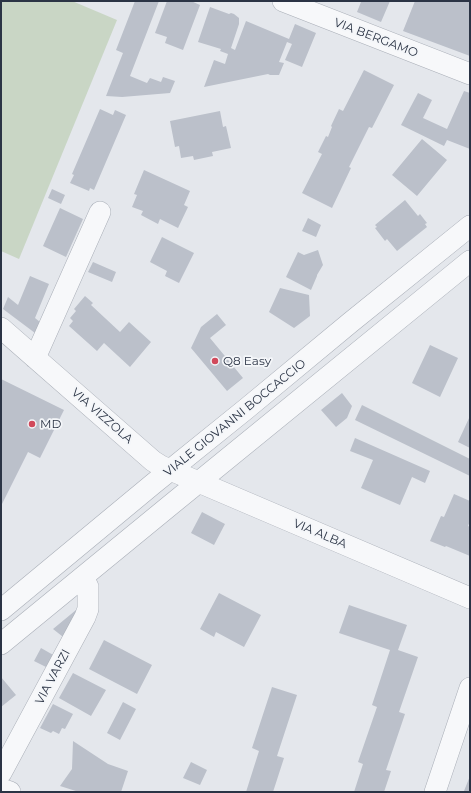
<!DOCTYPE html>
<style>
body{margin:0}
#map{position:relative;width:471px;height:793px;overflow:hidden;background:#e4e7ec;font-family:Montserrat,sans-serif}
canvas{display:block}
.frame{position:absolute;inset:0;border:2px solid #2b3445;pointer-events:none}
</style>
<div id="map">
<canvas width="471" height="793"></canvas>
<div class="frame"></div>
</div>
<script>
const ctx = document.querySelector('canvas').getContext('2d');
ctx.lineJoin = 'round';
function fillPath(path, color) { ctx.fillStyle = color; ctx.fill(path, 'evenodd'); }
const shape = rows => new Path2D(rows.map(r => 'M' + r).join(''));
function trace(path, color, width, dash) { ctx.strokeStyle = color; ctx.lineWidth = width; ctx.lineCap = dash ? 'butt' : 'round'; ctx.setLineDash(dash || []); ctx.stroke(path); }
function label(font, color, halo, rows, align = 'center') {
  ctx.font = font + ' Montserrat,sans-serif'; ctx.lineWidth = 3.5; ctx.setLineDash([]); ctx.textBaseline = 'middle'; ctx.strokeStyle = halo; ctx.fillStyle = color; for (const [text, x, y, turn = 0] of rows) {
    ctx.save(); ctx.translate(x, y); ctx.rotate((+turn || 0) * Math.PI / 180); ctx.textAlign = isNaN(turn) ? turn : align; if (halo) ctx.strokeText(text, 0, 0); ctx.fillText(text, 0, 0); ctx.restore();
  }
}
fillPath(shape([
 [1,1,72,1,117,20,19,259,1,251]
]), '#c9d6c5');
fillPath(shape([
 [135,1,159,1,130,76,147,83,150,78,161,82,163,77,175,81,170,93,122,97,106,96,123,53,116,50],
 [167,1,176,1,180,2,181,1,191,1,200,5,183,50,165,43,167,37,155,33],
 [357,1,390,1,381,22,357,12,361,2],
 [415,1,470,1,470,56,403,31],
 [210,7,229,14,231,13,234,14,239,18,239,24,231,48,235,50,246,21,289,39,295,24,316,33,302,67,285,60,292,44,287,42,279,62,284,63,279,75,270,75,268,74,204,87,214,60,225,64,228,54,220,51,221,49,198,42],
 [364,70,394,85,372,128,369,127,349,167,351,168,332,208,302,193,322,154,318,152,326,136,328,137,332,127,331,126,339,109,343,111],
 [464,91,470,93,470,149,447,140,444,146,401,125,418,93,432,100,423,118,447,129],
 [100,109,113,115,115,110,126,115,94,190,90,188,89,191,70,183,74,175,72,174],
 [220,111,223,127,226,126,231,148,212,152,213,156,194,160,193,156,181,158,179,146,175,147,170,121],
 [422,139,447,160,417,196,392,175],
 [144,170,190,191,184,205,188,207,178,228,160,219,158,224,141,215,143,211,132,207,137,195,134,194],
 [52,189,65,195,61,204,48,198],
 [405,200,418,216,420,214,427,223,425,224,427,227,397,251,387,239,385,241,375,228,377,227,375,225],
 [60,208,83,219,66,257,43,246],
 [308,218,321,225,316,237,302,231],
 [162,237,194,253,179,283,165,276,167,271,150,262],
 [318,250,323,265,317,275,317,276,311,290,286,277,298,252,304,255],
 [93,262,116,272,112,282,88,272],
 [30,276,49,284,35,318,40,322,35,333,3,309,8,297,18,305],
 [280,288,309,295,310,316,294,328,269,312],
 [85,296,93,303,91,305,120,332,129,322,151,342,130,367,104,343,97,351,69,326,73,321,70,318,76,311,74,309],
 [217,314,226,325,210,338,243,378,227,391,191,348,201,327],
 [430,345,458,358,440,397,412,383],
 [1,379,64,410,40,458,28,452,1,506],
 [342,393,352,406,347,418,336,427,321,410],
 [362,405,470,459,470,476,355,420],
 [470,416,470,448,458,442],
 [355,438,430,471,425,483,412,477,400,505,361,488,373,460,350,451],
 [454,494,470,501,470,521,468,526,470,527,470,556,446,546,445,547,430,541,441,516,444,517],
 [202,512,225,524,214,545,191,533],
 [219,593,261,615,244,647,216,632,214,637,200,629],
 [349,605,407,625,398,650,418,657,399,712,405,714,386,770,391,771,384,792,354,792,363,764,358,762,377,707,372,705,390,650,339,633],
 [76,610,81,614,67,640,53,629],
 [104,640,152,665,137,694,89,669],
 [41,648,55,656,48,668,34,661],
 [73,673,106,690,91,716,59,698],
 [1,677,16,695,1,707],
 [272,687,297,695,277,756,284,758,273,792,246,792,259,751,252,748],
 [123,702,136,709,120,740,107,733],
 [53,704,73,714,65,729,62,728,59,734,53,731,51,733,40,728],
 [73,741,108,764,128,771,121,792,79,792,60,786,72,769],
 [191,762,207,770,200,785,183,778],
 [470,776,470,792,466,792,464,791]
]), '#bbc0ca');
const minor = shape([
 [283,1,470,74],
 [1,328,153,461,161,466,470,598],
 [35,358,100,212],
 [1,610,153,484,246,409,351,322,470,226],
 [1,644,173,503,470,261],
 [1,773,85,617,88,609,88,587,83,577],
 [1,789,10,792],
 [435,792,470,688]
]);
trace(minor, '#a9aeb7', 22);
trace(minor, '#f7f8fa', 21);
for (const [x, y, r, color] of [
 [215,361,4,"#d1495b"],
 [32,424,4,"#d1495b"]
]) { const dot = new Path2D(); dot.arc(x, y, r, 0, 2 * Math.PI); ctx.fillStyle = color; ctx.fill(dot); trace(dot, '#f4f6f9', 1.5); }
label('12px', '#2b3445', '#f4f6f9', [
 ["VIA BERGAMO",376,38,21],
 ["VIA VIZZOLA",102,416,41],
 ["VIALE GIOVANNI BOCCACCIO",235,418,-39],
 ["VIA ALBA",320,534,23],
 ["VIA VARZI",53,677,-62]
]);
label('12px', '#2b3445', '#f4f6f9', [
 ["Q8 Easy",223,361],
 ["MD",40,424]
], 'left');
</script>
